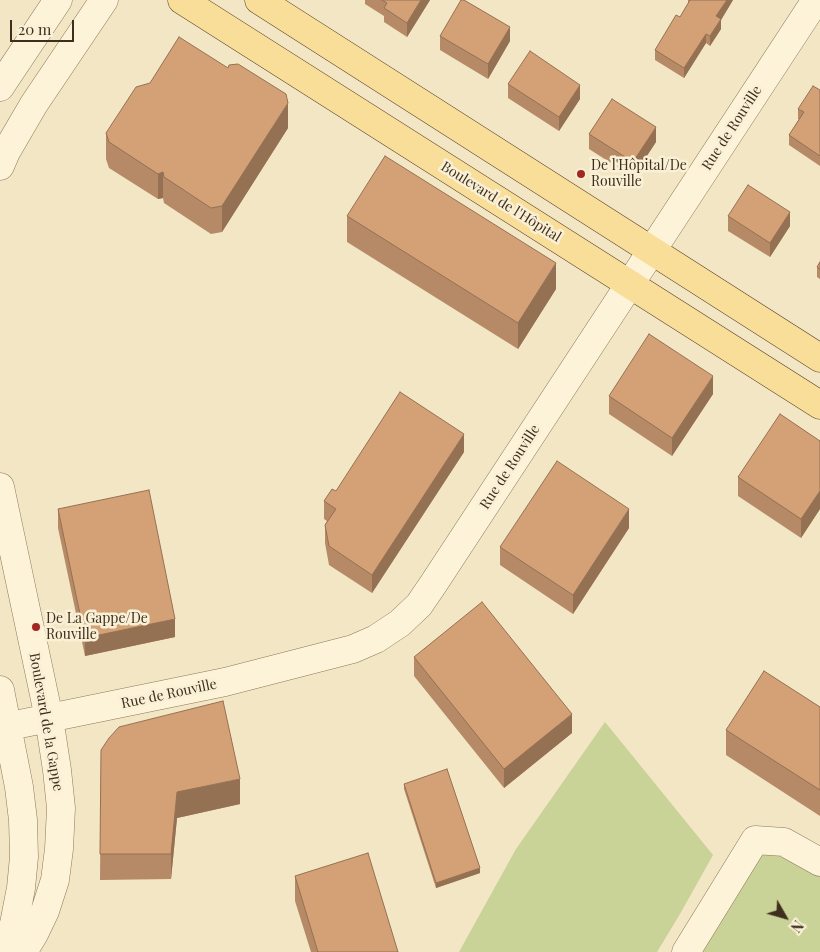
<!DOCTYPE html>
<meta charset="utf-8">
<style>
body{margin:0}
#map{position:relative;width:820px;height:952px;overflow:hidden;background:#f2e6c4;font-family:"Playfair Display",serif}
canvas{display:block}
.north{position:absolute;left:760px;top:892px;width:50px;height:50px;-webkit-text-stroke:4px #f9f0d5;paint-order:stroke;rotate:128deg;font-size:14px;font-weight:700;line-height:20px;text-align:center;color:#3e2e1e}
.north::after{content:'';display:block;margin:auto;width:18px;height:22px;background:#3e2e1e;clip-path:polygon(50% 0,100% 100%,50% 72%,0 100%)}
.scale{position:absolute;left:10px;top:20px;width:64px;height:22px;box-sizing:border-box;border:2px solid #3e2e1e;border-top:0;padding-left:6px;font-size:15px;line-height:18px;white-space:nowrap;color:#3e2e1e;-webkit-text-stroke:4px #f9f0d5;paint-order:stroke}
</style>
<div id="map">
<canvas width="820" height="952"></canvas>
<div class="north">N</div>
<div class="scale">20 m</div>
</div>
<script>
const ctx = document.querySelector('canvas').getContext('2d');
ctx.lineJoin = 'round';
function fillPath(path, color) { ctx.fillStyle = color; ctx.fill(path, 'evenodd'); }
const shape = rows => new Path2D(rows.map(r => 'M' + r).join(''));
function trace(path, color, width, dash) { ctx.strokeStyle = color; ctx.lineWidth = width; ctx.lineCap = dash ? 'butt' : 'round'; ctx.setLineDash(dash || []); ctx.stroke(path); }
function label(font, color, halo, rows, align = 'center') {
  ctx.font = font + ' "Playfair Display",serif'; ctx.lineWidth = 5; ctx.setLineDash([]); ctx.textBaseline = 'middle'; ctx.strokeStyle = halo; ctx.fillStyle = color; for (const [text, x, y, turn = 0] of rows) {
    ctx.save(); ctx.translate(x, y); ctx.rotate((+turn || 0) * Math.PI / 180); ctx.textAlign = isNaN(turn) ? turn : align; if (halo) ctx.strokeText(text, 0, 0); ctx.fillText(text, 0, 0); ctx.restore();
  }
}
fillPath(shape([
 [605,722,713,855,680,914,657,952,459,952,516,849],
 [755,840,820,862,820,952,686,952]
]), '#c9d297');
const minor = shape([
 [0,87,58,0],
 [0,166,6,152,34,104,104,0],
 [0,487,49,718,57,770,61,808,59,849,55,880,45,911,34,934,23,952],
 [0,690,19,787,23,820,24,857,21,888,14,924,3,952],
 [0,728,225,682,353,649,376,639,400,623,419,605,434,583,816,0],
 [686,952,755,840,784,842,820,862]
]);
const major = shape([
 [182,0,820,405],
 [259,0,820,358]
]);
trace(minor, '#8f7758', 29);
trace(major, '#5d452d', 29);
trace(minor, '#fcf3d9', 28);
trace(major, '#f8de99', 28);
fillPath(shape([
 [365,0,430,0,407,37,384,22,384,16,365,4],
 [688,0,733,0,721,20,721,29,710,46,706,43,684,78,655,60,655,50,680,17,688,4],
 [440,36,510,41,488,79,440,50],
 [508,84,580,99,559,131,508,98],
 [820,90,820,166,789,145,789,135,799,119,798,119,798,109],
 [288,128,222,232,211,234,164,203,163,198,158,199,109,168,106,159,106,133],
 [589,134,656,142,633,177,589,149],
 [347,216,556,289,518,349,347,242],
 [728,216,790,226,770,257,728,231],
 [820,262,820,279,817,277,817,267],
 [713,394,672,456,609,414,609,396],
 [820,441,820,509,801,538,738,496,738,477],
 [464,452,372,593,329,565,325,543,325,525,327,521,324,519,324,501,336,491],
 [58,509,175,637,85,656,58,528],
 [629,528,573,614,500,565,500,547],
 [414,657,572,733,504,788,414,676],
 [820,707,820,816,726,755,726,730],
 [101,750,240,804,177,818,171,879,100,880],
 [404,784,480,873,436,888,404,789],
 [295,876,398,952,311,952,295,901]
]), '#b68a66');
fillPath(shape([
 [421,0,430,0,407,37,407,23],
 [727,0,733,0,721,20,721,29,710,46,710,36,716,16],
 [510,27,510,41,488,79,488,64],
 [706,34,706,43,684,78,684,68],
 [580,85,580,99,559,131,559,117],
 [288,103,288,128,222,232,222,206],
 [656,127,656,142,633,177,633,162],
 [163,172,163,198,158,199,158,174],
 [790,212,790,226,770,257,770,243],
 [556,263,556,289,518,349,518,323],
 [713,376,713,394,672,456,672,438],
 [464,434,464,452,372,593,372,575],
 [820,491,820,509,801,538,801,519],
 [629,509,629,528,573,614,573,595],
 [175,619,175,637,85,656,85,638],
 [572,714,572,733,504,788,504,769],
 [240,779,240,804,177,818,171,879,171,854,177,792],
 [480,868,480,873,436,888,436,883]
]), '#947153');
const building = shape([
 [382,0,421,0,407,23,384,8,387,3,382,0],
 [461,0,464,0,510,27,488,64,440,36,461,0],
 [690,0,727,0,716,16,721,19,710,36,706,34,684,68,655,50,676,15,680,17,690,0],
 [179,37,228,68,229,65,238,64,286,94,288,103,222,206,211,208,164,177,163,172,158,174,109,142,106,133,136,87,150,83,179,37],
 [530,51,580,85,559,117,508,84,530,51],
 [813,86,820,90,820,156,789,135,804,112,798,109,813,86],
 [612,99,656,127,633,162,589,134,612,99],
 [385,156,556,263,518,323,347,216,385,156],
 [748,185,790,212,770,243,728,216,748,185],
 [820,262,820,269,817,267,820,262],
 [649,334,713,376,672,438,609,396,649,334],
 [400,392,464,434,372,575,329,546,325,525,336,509,324,501,332,489,336,491,400,392],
 [780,414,820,441,820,491,801,519,738,477,780,414],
 [557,461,629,509,573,595,500,547,557,461],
 [149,490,175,619,85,638,58,509,149,490],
 [482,602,572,714,504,769,414,657,482,602],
 [764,671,820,707,820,790,726,730,764,671],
 [223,701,240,779,177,792,171,854,100,854,101,750,109,738,119,727,223,701],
 [447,769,480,868,436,883,404,784,447,769],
 [368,853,398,952,318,952,295,876,368,853]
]);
fillPath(building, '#d4a177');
trace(building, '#947153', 1);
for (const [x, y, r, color] of [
 [581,174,5,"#a42622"],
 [36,627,5,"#a42622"]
]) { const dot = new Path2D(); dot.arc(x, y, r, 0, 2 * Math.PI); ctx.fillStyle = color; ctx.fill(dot); trace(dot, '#f9f0d5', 2); }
label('14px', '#3e2e1e', '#f9f0d5', [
 ["Rue de Rouville",732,128,-57],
 ["Boulevard de l'Hôpital",501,202,32],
 ["Rue de Rouville",510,467,-57],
 ["Rue de Rouville",169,694,-12],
 ["Boulevard de la Gappe",46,722,80]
]);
label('14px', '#3e2e1e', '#f9f0d5', [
 ["De l'Hôpital/De",591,166],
 ["Rouville",591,182],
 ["De La Gappe/De",46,619],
 ["Rouville",46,635]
], 'left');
</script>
